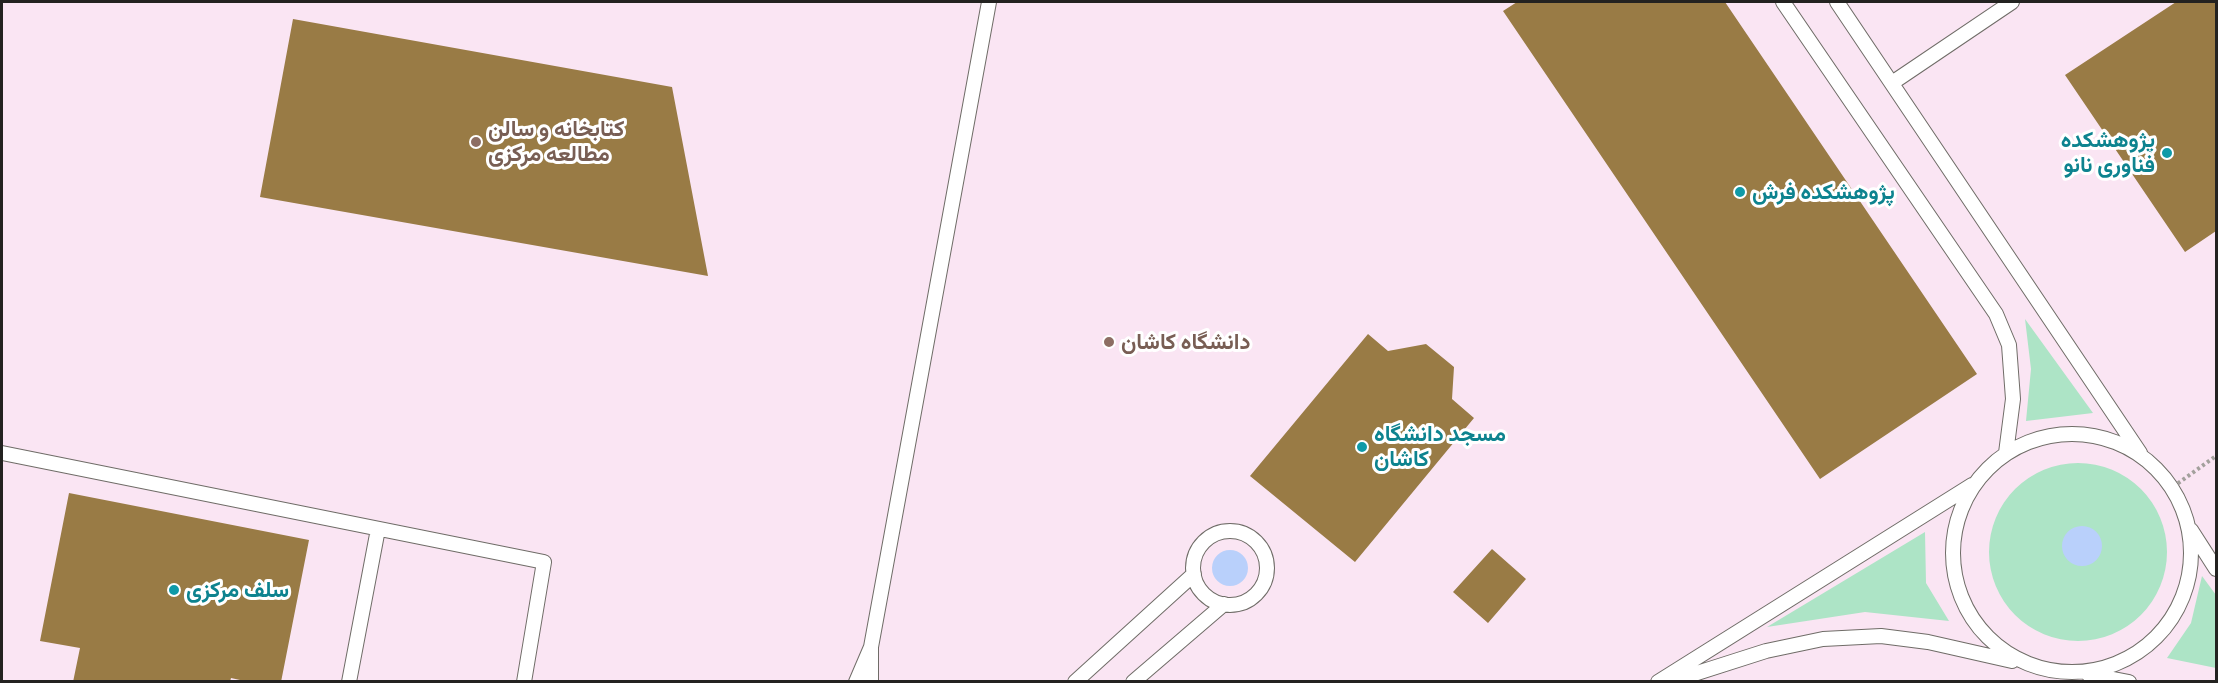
<!DOCTYPE html>
<meta charset="utf-8">
<style>
body{margin:0}
#map{position:relative;width:2218px;height:683px;overflow:hidden;background:#f9f5ef;font-family:"Exo 2",sans-serif}
canvas{display:block}
.frame{position:absolute;inset:0;border:3px solid #232220;pointer-events:none}
</style>
<div id="map">
<canvas width="2218" height="683"></canvas>
<div class="frame"></div>
</div>
<script>
const ctx = document.querySelector('canvas').getContext('2d');
ctx.lineJoin = 'round';
function fillPath(path, color) { ctx.fillStyle = color; ctx.fill(path, 'evenodd'); }
const shape = rows => new Path2D(rows.map(r => 'M' + r).join(''));
function trace(path, color, width, dash) { ctx.strokeStyle = color; ctx.lineWidth = width; ctx.lineCap = dash ? 'butt' : 'round'; ctx.setLineDash(dash || []); ctx.stroke(path); }
function label(font, color, halo, rows, align = 'center') {
  ctx.font = font + ' "Exo 2",Vazirmatn,sans-serif'; ctx.lineWidth = 6; ctx.setLineDash([]); ctx.textBaseline = 'middle'; ctx.strokeStyle = halo; ctx.fillStyle = color; for (const [text, x, y, turn = 0] of rows) {
    ctx.save(); ctx.translate(x, y); ctx.rotate((+turn || 0) * Math.PI / 180); ctx.textAlign = isNaN(turn) ? turn : align; if (halo) ctx.strokeText(text, 0, 0); ctx.fillText(text, 0, 0); ctx.restore();
  }
}
fillPath(shape([
 [2,2,2216,2,2216,681,2,681]
]), '#fae5f3');
fillPath(shape([
 [2025,319,2093,413,2026,421,2031,369],
 '1989 552a89 89 0 1 1 178 0a89 89 0 1 1-178 0Z',
 [1925,532,1926,583,1949,621,1865,612,1767,627],
 [2202,576,2216,595,2216,668,2167,658,2191,623]
]), '#ade4c6');
fillPath(shape([
 '2062 546a20 20 0 1 1 40 0a20 20 0 1 1-40 0Z',
 '1212 568a18 18 0 1 1 36 0a18 18 0 1 1-36 0Z'
]), '#b9d0fb');
fillPath(shape([
 [1517,2,1725,2,1977,374,1820,479,1503,11],
 [2176,2,2216,2,2216,231,2185,252,2065,75],
 [293,19,672,87,708,276,260,197],
 [1368,334,1388,351,1426,344,1454,367,1452,399,1474,418,1355,562,1250,476],
 [69,493,309,540,281,682,249,682,231,678,230,682,73,682,80,648,40,641],
 [1492,549,1526,579,1488,623,1453,592]
]), '#997b45');
const service = shape([
 [1783,2,1996,314,2009,345,2013,399,2006,453],
 [1837,2,2140,453],
 [1892,83,2012,2],
 '1953 553a119 119 0 1 1 238 0a119 119 0 1 1-238 0Z',
 [2,453,544,562,524,682],
 [2191,530,2216,569],
 '1193 568a37 37 0 1 1 74 0a37 37 0 1 1-74 0Z',
 [871,647,989,2],
 [2088,674,2129,682],
 [349,682,378,529],
 [856,682,871,647,871,682],
 [1075,682,1194,574],
 [1133,682,1224,604],
 [1658,682,1972,485],
 [1669,682,1766,651,1823,639,1881,636,1928,642,2012,661]
]);
trace(service, '#6f6c67', 16);
trace(shape([
 [2173,487,2216,456]
]), '#a3a09c', 4, [3, 3]);
trace(service, '#fff', 14);
for (const [x, y, r, color] of [
 [476,142,6,"#8d6e63"],
 [2167,153,6,"#0f9aa8"],
 [1740,192,6,"#0f9aa8"],
 [1109,342,6,"#8d6e63"],
 [1362,447,6,"#0f9aa8"],
 [174,590,6,"#0f9aa8"]
]) { const dot = new Path2D(); dot.arc(x, y, r, 0, 2 * Math.PI); ctx.fillStyle = color; ctx.fill(dot); trace(dot, '#fff', 2); }
label('bold 22px', '#785e54', '#fff', [
 ["کتابخانه و سالن",488,129],
 ["مطالعه مرکزی",488,154],
 ["دانشگاه کاشان",1121,342]
], 'left');
label('bold 22px', '#0d838f', '#fff', [
 ["پژوهشکده",2155,140,"right"],
 ["فناوری نانو",2155,165,"right"],
 ["پژوهشکده فرش",1752,192],
 ["مسجد دانشگاه",1374,434],
 ["کاشان",1374,459],
 ["سلف مرکزی",186,590]
], 'left');
</script>
